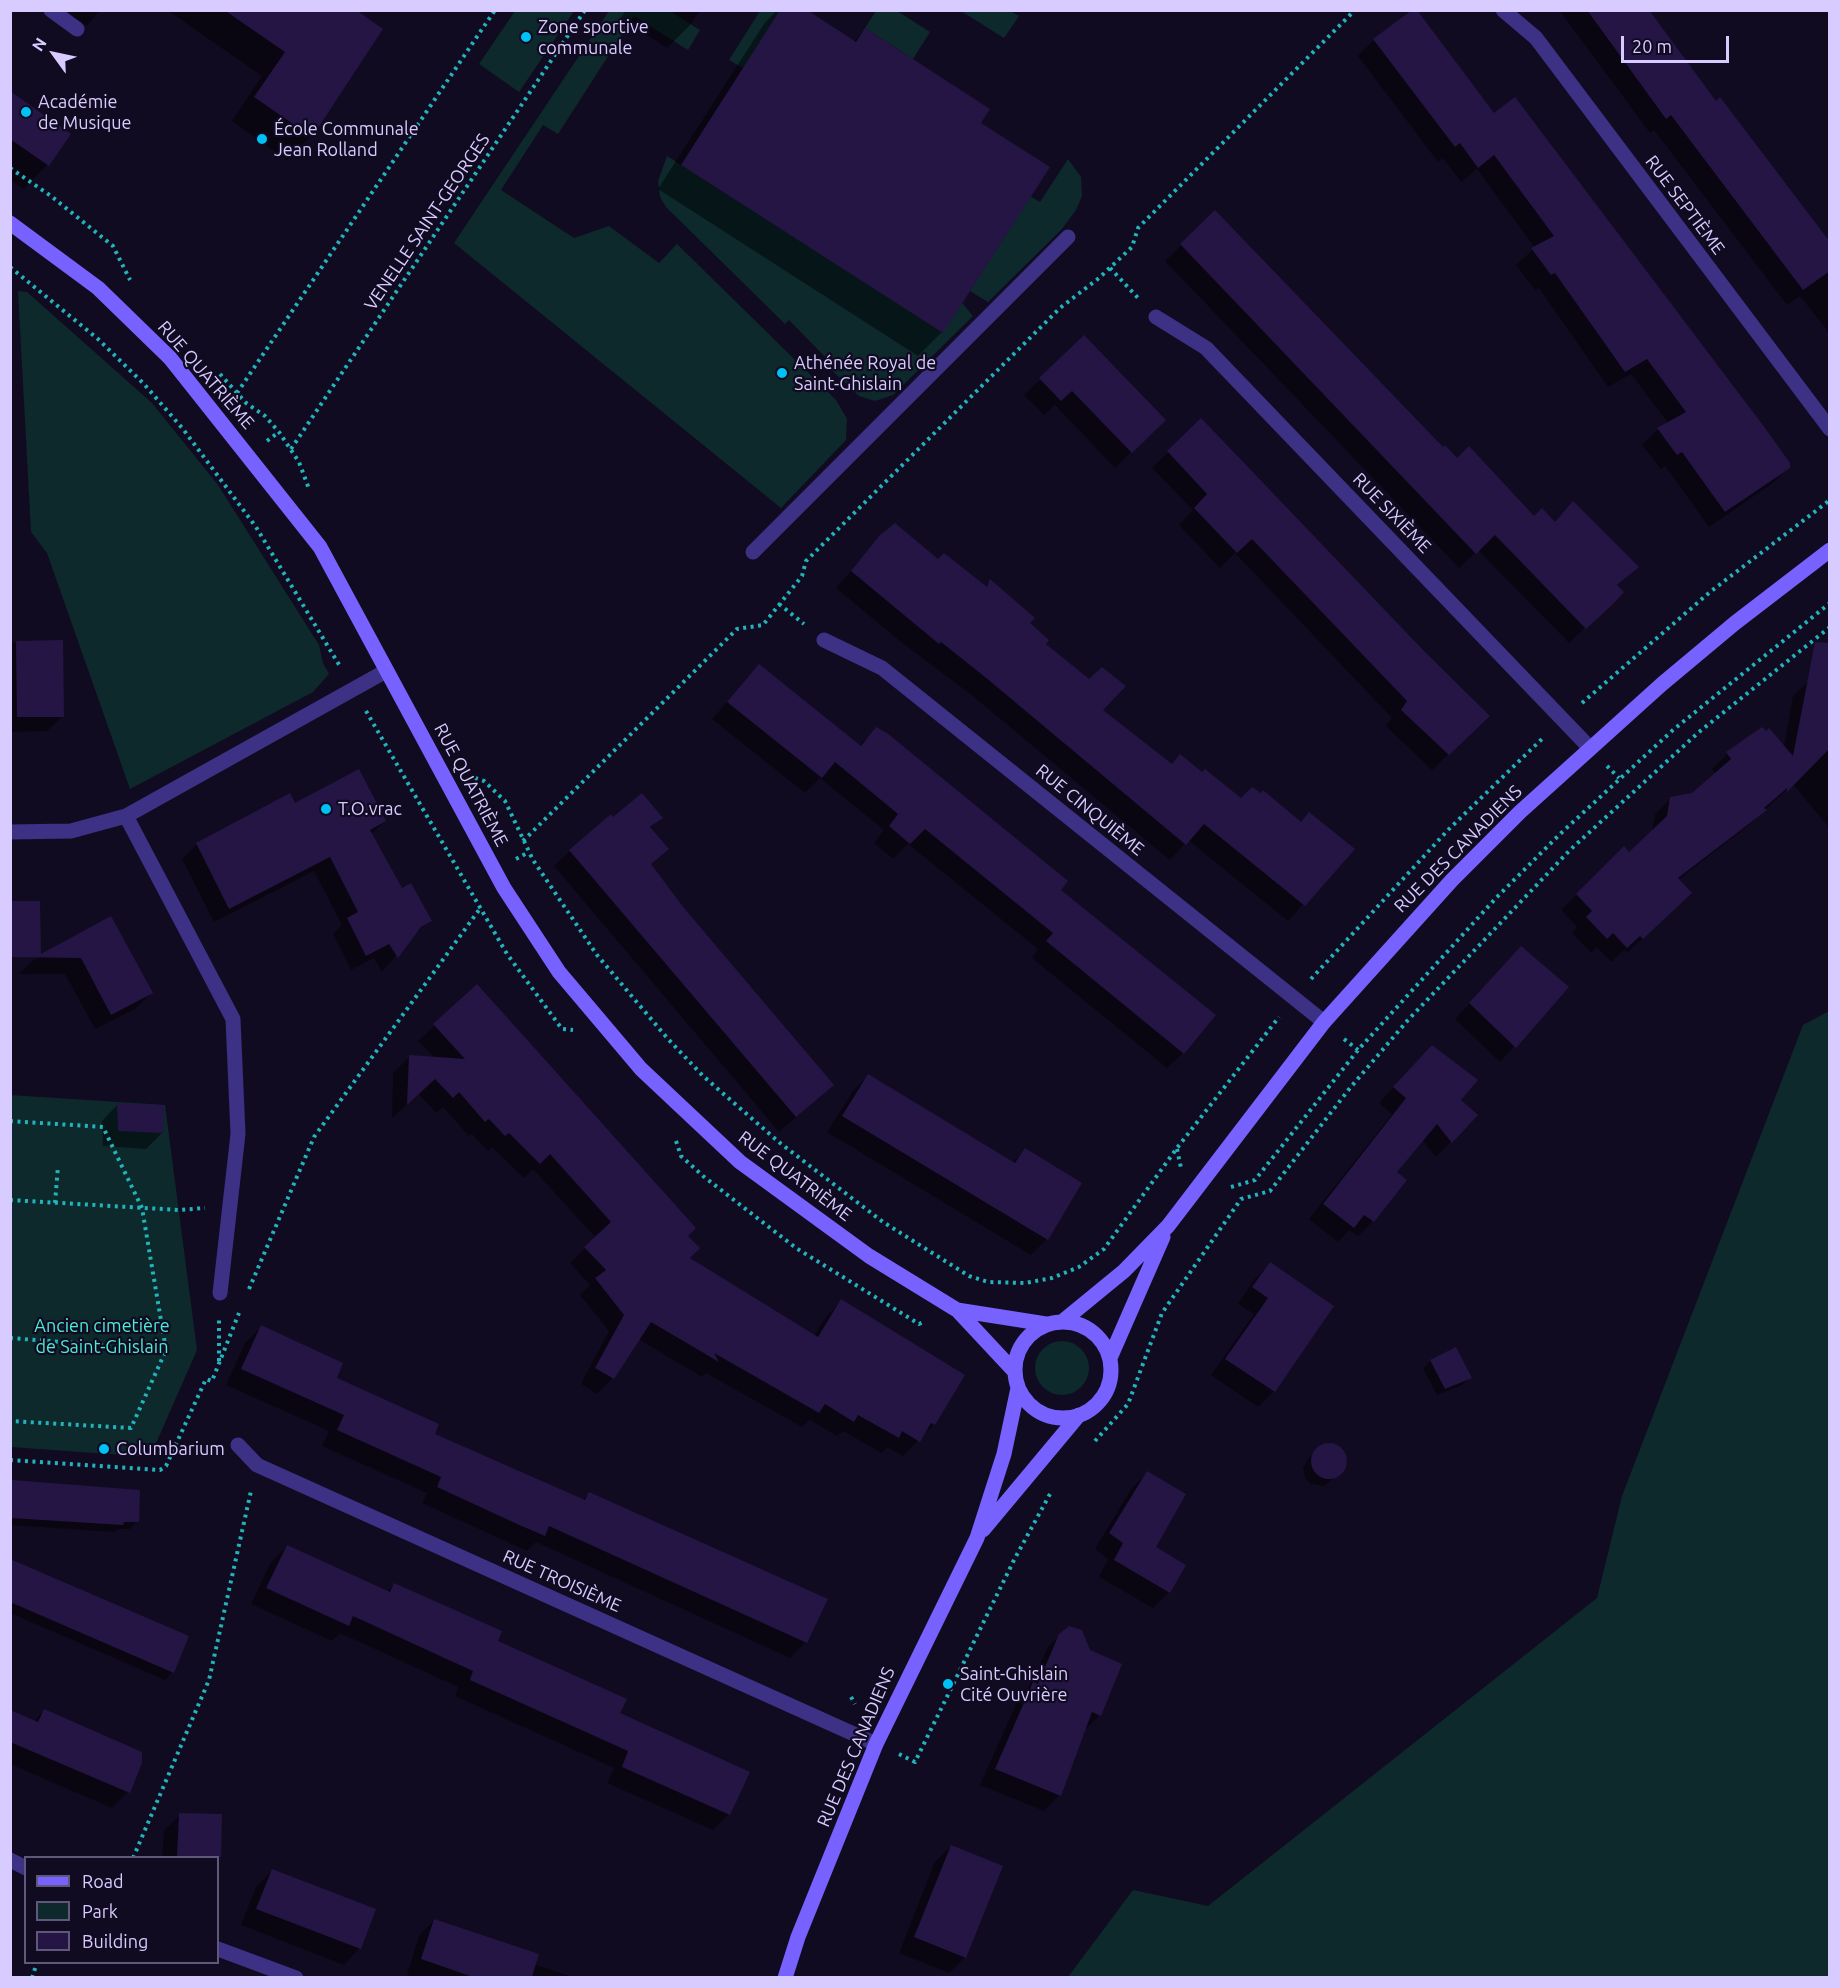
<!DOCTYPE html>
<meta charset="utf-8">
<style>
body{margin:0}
#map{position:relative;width:1840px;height:1988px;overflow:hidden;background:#110b21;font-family:Ubuntu,sans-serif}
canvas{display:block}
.frame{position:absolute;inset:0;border:12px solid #d7cbff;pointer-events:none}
.legend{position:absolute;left:24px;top:1856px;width:195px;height:108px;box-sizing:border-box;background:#110b21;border:2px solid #60587a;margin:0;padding:8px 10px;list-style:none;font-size:18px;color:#d7cbff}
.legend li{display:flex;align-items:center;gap:12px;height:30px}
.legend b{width:30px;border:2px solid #60587a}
.north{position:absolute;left:24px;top:24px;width:60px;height:60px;-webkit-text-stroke:4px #110b21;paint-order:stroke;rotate:303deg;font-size:16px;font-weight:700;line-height:24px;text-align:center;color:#d7cbff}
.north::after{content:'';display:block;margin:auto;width:21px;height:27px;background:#d7cbff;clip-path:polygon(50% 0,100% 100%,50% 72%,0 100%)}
.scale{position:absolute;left:1621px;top:36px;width:108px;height:27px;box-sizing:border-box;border:3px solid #d7cbff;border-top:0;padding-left:8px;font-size:18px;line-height:21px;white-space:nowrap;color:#d7cbff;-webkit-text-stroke:4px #110b21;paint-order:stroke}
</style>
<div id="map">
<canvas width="1840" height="1988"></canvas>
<div class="frame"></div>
<ul class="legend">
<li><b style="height:8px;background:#7762ff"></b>Road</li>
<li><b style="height:16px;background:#0d292c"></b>Park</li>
<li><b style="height:16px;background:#241544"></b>Building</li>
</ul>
<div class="north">N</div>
<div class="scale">20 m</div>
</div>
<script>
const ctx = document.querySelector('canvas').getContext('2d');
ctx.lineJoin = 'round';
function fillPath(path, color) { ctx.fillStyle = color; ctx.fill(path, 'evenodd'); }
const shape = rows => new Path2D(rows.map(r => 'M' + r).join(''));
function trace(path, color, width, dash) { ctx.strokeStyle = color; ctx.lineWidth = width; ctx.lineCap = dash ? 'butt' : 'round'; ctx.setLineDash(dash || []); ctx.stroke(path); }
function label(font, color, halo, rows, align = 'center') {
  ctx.font = font + ' Ubuntu,sans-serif'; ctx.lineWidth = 4.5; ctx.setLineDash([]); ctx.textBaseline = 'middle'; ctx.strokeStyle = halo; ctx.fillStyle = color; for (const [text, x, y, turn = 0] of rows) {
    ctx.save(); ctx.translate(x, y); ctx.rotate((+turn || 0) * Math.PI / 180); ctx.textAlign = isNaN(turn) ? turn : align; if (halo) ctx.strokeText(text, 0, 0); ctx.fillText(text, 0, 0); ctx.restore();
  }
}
fillPath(shape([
 [515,11,574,11,519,92,479,64],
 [609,11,670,11,700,30,688,50,634,16,558,134,543,125,501,190,574,238,609,226,659,263,677,244,836,400,847,419,846,440,781,508,454,243],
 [760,11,780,11,743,68,729,60],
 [876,11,897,11,930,32,913,59,865,28],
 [961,11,1010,11,1019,16,1004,38],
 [667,156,942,332,962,303,973,316,893,395,875,401,859,396,824,363,826,358,789,320,785,324,666,207,660,197,658,181],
 [1068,159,1081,177,1082,196,1076,210,1061,230,988,302,970,291,1030,196,1040,202],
 [18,291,27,292,152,403,218,485,319,645,323,663,329,674,313,692,130,789,47,553,31,532],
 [1829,1011,1829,1977,1068,1977,1133,1890,1208,1906,1597,1598,1622,1496,1803,1025],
 [10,1095,165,1105,197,1350,150,1457,11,1447],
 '1035 1368a27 27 0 1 1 54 0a27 27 0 1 1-54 0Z'
]), '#0d292c');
fillPath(shape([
 [65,10,100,10,87,26],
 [167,10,353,10,381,29,311,136,287,160,232,121,262,76],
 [626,10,700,10,691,24,667,48,621,18],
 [777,10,804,10,853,42,865,30,979,123,942,332,918,356,658,189,764,24],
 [1414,10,1493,115,1789,467,1773,483,1709,527,1665,466,1661,469,1642,445,1658,429,1668,423,1631,374,1608,387,1539,288,1535,290,1516,265,1535,248,1477,169,1461,182,1443,158,1438,162,1358,56,1374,40],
 [1559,10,1647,10,1715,103,1830,245,1830,334,1800,296,1787,305,1654,130,1650,133],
 [10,93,69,134,47,165,24,189,10,180],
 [1215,212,1443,449,1534,518,1554,523,1573,503,1637,567,1616,587,1622,592,1569,643,1478,550,1459,568,1165,261],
 [1084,337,1164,420,1115,468,1055,405,1044,415,1024,395],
 [1201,420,1422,652,1488,716,1432,770,1386,726,1392,718,1235,553,1220,568,1179,525,1193,510,1152,468],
 [881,537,938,561,985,587,990,582,1101,710,1171,766,1202,774,1241,800,1300,823,1309,814,1352,849,1288,921,1188,840,1170,860,969,693,901,642,836,588],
 [10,623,11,643,62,642,63,716,47,731,10,732],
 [759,666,859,746,876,729,1059,890,1183,1053,1167,1068,1032,958,1038,949,908,844,893,859,874,843,884,830,820,778,805,793,712,719],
 [1830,680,1830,829,1793,784,1749,825,1678,880,1675,908,1627,953,1624,950,1611,962,1597,947,1591,953,1572,933,1577,927,1561,910,1624,848,1629,855,1652,832,1655,814,1670,799,1692,795,1716,774,1712,769,1727,754,1762,729,1784,747,1793,696,1809,681],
 [294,805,385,821,371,834,401,890,430,920,411,938,382,972,374,958,351,970,333,934,342,925,314,871,214,922,182,859,197,844],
 [661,818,650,829,667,849,650,865,683,909,832,1085,779,1132,554,866,570,851,613,819],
 [111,919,151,993,135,1009,95,1029,65,974,19,974,33,960],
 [1507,963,1567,987,1500,1062,1455,1019],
 [477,986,686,1236,688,1259,814,1336,826,1317,841,1301,934,1424,903,1456,887,1447,882,1453,843,1431,837,1436,810,1420,802,1427,706,1373,702,1377,638,1339,613,1378,597,1394,581,1384,609,1331,580,1295,590,1285,570,1263,596,1238,533,1169,524,1178,492,1147,488,1151,472,1134,469,1136,443,1107,436,1113,419,1094,392,1118,393,1073,409,1057,435,1058,418,1041],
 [1417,1062,1476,1115,1436,1157,1422,1140,1395,1173,1373,1221,1358,1236,1349,1230,1338,1242,1309,1219,1392,1114,1379,1103],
 [869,1075,1012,1163,1025,1150,1080,1183,1047,1239,1031,1255,827,1132,853,1091],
 [117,1105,162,1133,146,1149,103,1146,102,1121],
 [1270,1264,1331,1307,1274,1391,1258,1407,1211,1375,1254,1314,1238,1304,1254,1280],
 [261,1327,335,1379,433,1434,582,1501,589,1494,806,1642,790,1658,536,1542,527,1551,422,1503,427,1493,322,1446,329,1431,226,1385,245,1343],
 [1456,1349,1470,1378,1462,1385,1437,1395,1423,1369,1430,1361],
 [1327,1444,1341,1449,1346,1460,1342,1472,1324,1486,1311,1484,1305,1478,1303,1468,1309,1457],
 [1147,1473,1154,1548,1169,1592,1153,1608,1099,1577,1108,1559,1095,1549,1131,1489],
 [13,1481,137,1521,130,1529,118,1529,114,1532,10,1525,10,1484],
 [287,1546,387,1592,394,1584,618,1714,729,1814,713,1830,607,1783,614,1768,455,1696,458,1687,340,1633,332,1641,251,1604,271,1562],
 [10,1561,187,1637,172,1672,165,1680,10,1613],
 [1064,1631,1100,1715,1084,1731,1059,1795,1044,1811,980,1785,1018,1700,1027,1690,1048,1647],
 [44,1710,128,1792,112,1808,10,1764,10,1712,33,1722],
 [180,1815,220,1816,218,1875,218,1858,162,1858,164,1831],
 [951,1846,965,1957,949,1973,899,1953,935,1862],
 [272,1871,374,1910,359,1949,344,1965,241,1925,256,1887],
 [434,1920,534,1964,576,1978,415,1978,407,1975,419,1936]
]), '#0007');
fillPath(shape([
 [224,10,356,10,383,29,312,137,254,97,285,52],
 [780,10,807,10,856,42,865,28,990,109,981,123,1050,167,943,333,681,165],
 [1412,10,1417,10,1494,113,1515,97,1765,428,1790,463,1790,468,1725,512,1682,452,1677,455,1657,428,1686,412,1647,359,1625,372,1555,273,1551,275,1531,248,1554,236,1494,155,1478,168,1460,143,1455,147,1373,39],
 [1587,10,1649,10,1716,101,1720,97,1830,242,1830,271,1803,290,1671,115,1666,119],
 [10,91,71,134,49,166,10,139],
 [1215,210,1443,447,1445,445,1457,458,1469,446,1534,516,1542,508,1555,522,1573,501,1639,567,1617,585,1624,592,1613,604,1586,629,1495,535,1476,554,1180,244],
 [1084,335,1166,420,1132,453,1072,391,1061,401,1039,378],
 [1201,418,1424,651,1490,716,1449,755,1401,710,1407,701,1252,539,1237,553,1194,508,1207,494,1167,451],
 [895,523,938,559,944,553,987,587,990,579,1035,618,1030,623,1049,640,1046,644,1089,679,1102,667,1126,686,1103,710,1172,764,1180,754,1202,772,1205,769,1241,798,1252,787,1261,793,1263,790,1301,822,1309,812,1355,849,1305,906,1204,824,1186,845,985,677,941,642,939,644,851,571,880,535],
 [63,640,64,717,17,717,16,641],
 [1815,642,1830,643,1830,748,1787,792,1787,788,1764,808,1767,810,1678,878,1692,893,1643,939,1640,936,1627,948,1613,933,1607,939,1586,917,1592,911,1576,894,1624,846,1629,852,1667,816,1670,797,1692,793,1731,759,1726,752,1762,727,1766,731,1769,728,1793,756],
 [759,664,861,746,876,727,887,733,1068,881,1061,890,1216,1015,1184,1054,1046,941,1053,933,925,829,910,844,889,826,898,814,835,762,822,778,727,702],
 [359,769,386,821,370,830,402,888,411,883,432,921,421,927,398,958,389,944,366,956,347,918,358,912,330,857,229,909,196,843,290,793,295,803],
 [642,793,663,818,650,827,669,849,651,864,684,908,834,1085,796,1117,569,850,611,814,613,817],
 [10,901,40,901,41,954,111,916,153,993,111,1015,81,958,10,957],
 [1521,946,1569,987,1516,1048,1469,1003],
 [477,984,696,1228,688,1236,700,1248,690,1258,818,1337,841,1299,965,1375,935,1425,931,1423,920,1442,902,1431,899,1438,858,1415,854,1422,825,1404,819,1413,714,1353,719,1362,651,1322,614,1379,595,1368,624,1315,595,1278,606,1270,584,1247,611,1222,550,1154,540,1164,509,1133,505,1136,489,1119,485,1122,459,1092,453,1098,435,1079,407,1105,409,1055,465,1059,433,1024],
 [1432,1045,1478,1080,1461,1100,1478,1115,1452,1143,1437,1124,1397,1172,1407,1180,1374,1222,1364,1215,1354,1228,1323,1204,1406,1098,1393,1087],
 [868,1074,1015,1163,1025,1148,1082,1183,1048,1240,842,1116],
 [117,1103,164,1105,163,1133,118,1131],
 [1270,1262,1334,1306,1275,1392,1225,1359,1268,1298,1252,1287],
 [261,1325,343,1363,337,1378,439,1424,435,1434,585,1500,589,1492,828,1599,807,1643,549,1526,545,1536,517,1524,437,1487,441,1477,337,1430,344,1415,241,1369],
 [1456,1347,1472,1378,1445,1389,1430,1360],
 '1311 1461a18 18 0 1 1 36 0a18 18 0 1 1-36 0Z',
 [1147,1471,1186,1494,1156,1547,1186,1565,1170,1593,1114,1560,1123,1543,1109,1533],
 [12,1480,140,1490,139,1522,124,1522,123,1525,10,1518],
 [287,1545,390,1592,394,1583,502,1631,498,1641,627,1699,620,1713,750,1772,730,1815,622,1767,628,1751,470,1680,473,1671,451,1661,353,1616,349,1626,266,1588],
 [10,1559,189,1636,174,1673,10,1602],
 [1069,1626,1082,1630,1090,1650,1122,1664,1101,1716,1092,1712,1061,1796,995,1769,1033,1682,1038,1684,1059,1634],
 [44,1709,142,1752,142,1763,130,1793,10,1742,10,1710,38,1722],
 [179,1813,222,1814,221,1857,177,1857],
 [951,1845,1003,1866,966,1958,914,1937],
 [272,1869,376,1909,361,1949,256,1909],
 [434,1919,539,1954,532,1977,473,1977,421,1959]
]), '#241544');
trace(shape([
 [10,168,51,196,113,246,130,280],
 [10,267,98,339,144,384,183,429,256,527,341,668],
 [1110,268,1138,298],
 [220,374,246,403,265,416,279,432,299,462,309,489],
 [237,393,495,10],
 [267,441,279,432],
 [291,449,585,10],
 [779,604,804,624],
 [1582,703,1710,592,1830,500],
 [366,711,507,954,562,1029,573,1030],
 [1607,766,1619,778],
 [475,778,484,781,505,801,533,860,597,955,668,1039,703,1076,780,1143,883,1222,969,1276,988,1282,1025,1283,1052,1278,1079,1267,1104,1249,1177,1148,1279,1017],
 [523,841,737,629,763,625,802,576,806,561,1060,308,1099,278,1132,247,1138,228,1355,10],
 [516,859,529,852],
 [1311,979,1448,830,1545,736],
 [1344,1039,1358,1050],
 [10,1121,103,1127,142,1208,166,1350,131,1428,10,1421],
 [676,1141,681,1156,703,1176,796,1248,919,1324,924,1322],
 [1177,1149,1181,1168],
 [1231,1187,1255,1180,1358,1050,1496,898,1560,834,1673,730,1830,603],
 [10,1200,179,1210,205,1208],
 [55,1203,58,1166],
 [249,1289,314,1137,479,910],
 [10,1338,166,1350],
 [219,1361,219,1318],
 [1095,1441,1128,1404,1162,1313,1241,1199,1270,1191,1350,1088,1408,1020,1570,850,1699,732,1830,627],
 [10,1460,160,1470,166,1466,206,1379,212,1381,239,1313],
 [851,1697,855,1704],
 [899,1754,915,1762,1014,1560,1050,1494],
 [133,1858,209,1680,251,1491],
 [32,1978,37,1962]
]), '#21b4bd', 4, [3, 4.5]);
trace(shape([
 [51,10,77,29],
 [753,552,1068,237]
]), '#3d3185', 15);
trace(shape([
 [1503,10,1536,38,1830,429],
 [1156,317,1206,348,1590,748],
 [824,640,882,668,1324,1022],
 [126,816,233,1019,238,1134,220,1293],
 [10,832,71,831,126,816,386,671],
 [238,1445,257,1465,876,1744],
 [10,1860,26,1868],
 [218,1949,296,1978]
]), '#3d3185', 15);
trace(shape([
 [10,223,98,288,170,358,320,547,504,888,559,972,641,1069,740,1162,869,1256,957,1310,1014,1371],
 [957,1310,1046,1324],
 [1063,1321,1124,1271,1168,1226,1324,1022,1452,880,1520,812,1662,684,1735,623,1830,550],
 '1015 1370a48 48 0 1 1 96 0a48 48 0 1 1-96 0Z',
 [1110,1358,1163,1237],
 [983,1530,1079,1415],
 [785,1978,798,1937,876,1744,977,1538,1004,1454,1018,1388]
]), '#7762ff', 15);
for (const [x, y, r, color] of [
 [526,37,6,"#00c1f6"],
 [26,112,6,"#00c1f6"],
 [262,139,6,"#00c1f6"],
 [782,373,6,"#00c1f6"],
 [326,809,6,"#00c1f6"],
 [104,1449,6,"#00c1f6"],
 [948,1684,6,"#00c1f6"]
]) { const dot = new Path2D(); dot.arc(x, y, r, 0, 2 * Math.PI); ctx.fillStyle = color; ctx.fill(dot); trace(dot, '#110b21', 2); }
label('18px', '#d7cbff', '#110b21', [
 ["Zone sportive",538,27],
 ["communale",538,48],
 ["Académie",38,102],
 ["de Musique",38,123],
 ["École Communale",274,129],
 ["Jean Rolland",274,150],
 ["Athénée Royal de",794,363],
 ["Saint-Ghislain",794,384],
 ["T.O.vrac",338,809],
 ["Columbarium",116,1449],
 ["Saint-Ghislain",960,1674],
 ["Cité Ouvrière",960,1695]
], 'left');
label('18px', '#d7cbff', '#110b21', [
 ["RUE SEPTIÈME",1685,205,53],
 ["VENELLE SAINT-GEORGES",427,222,-56],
 ["RUE QUATRIÈME",206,375,49],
 ["RUE SIXIÈME",1392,513,46],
 ["RUE QUATRIÈME",471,785,62],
 ["RUE CINQUIÈME",1090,810,39],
 ["RUE DES CANADIENS",1458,849,-45],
 ["RUE QUATRIÈME",795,1176,37],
 ["RUE TROISIÈME",562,1581,24],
 ["RUE DES CANADIENS",856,1747,-67]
]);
label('18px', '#4bebd5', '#110b21', [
 ["Ancien cimetière",102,1326],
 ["de Saint-Ghislain",102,1347]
]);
</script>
